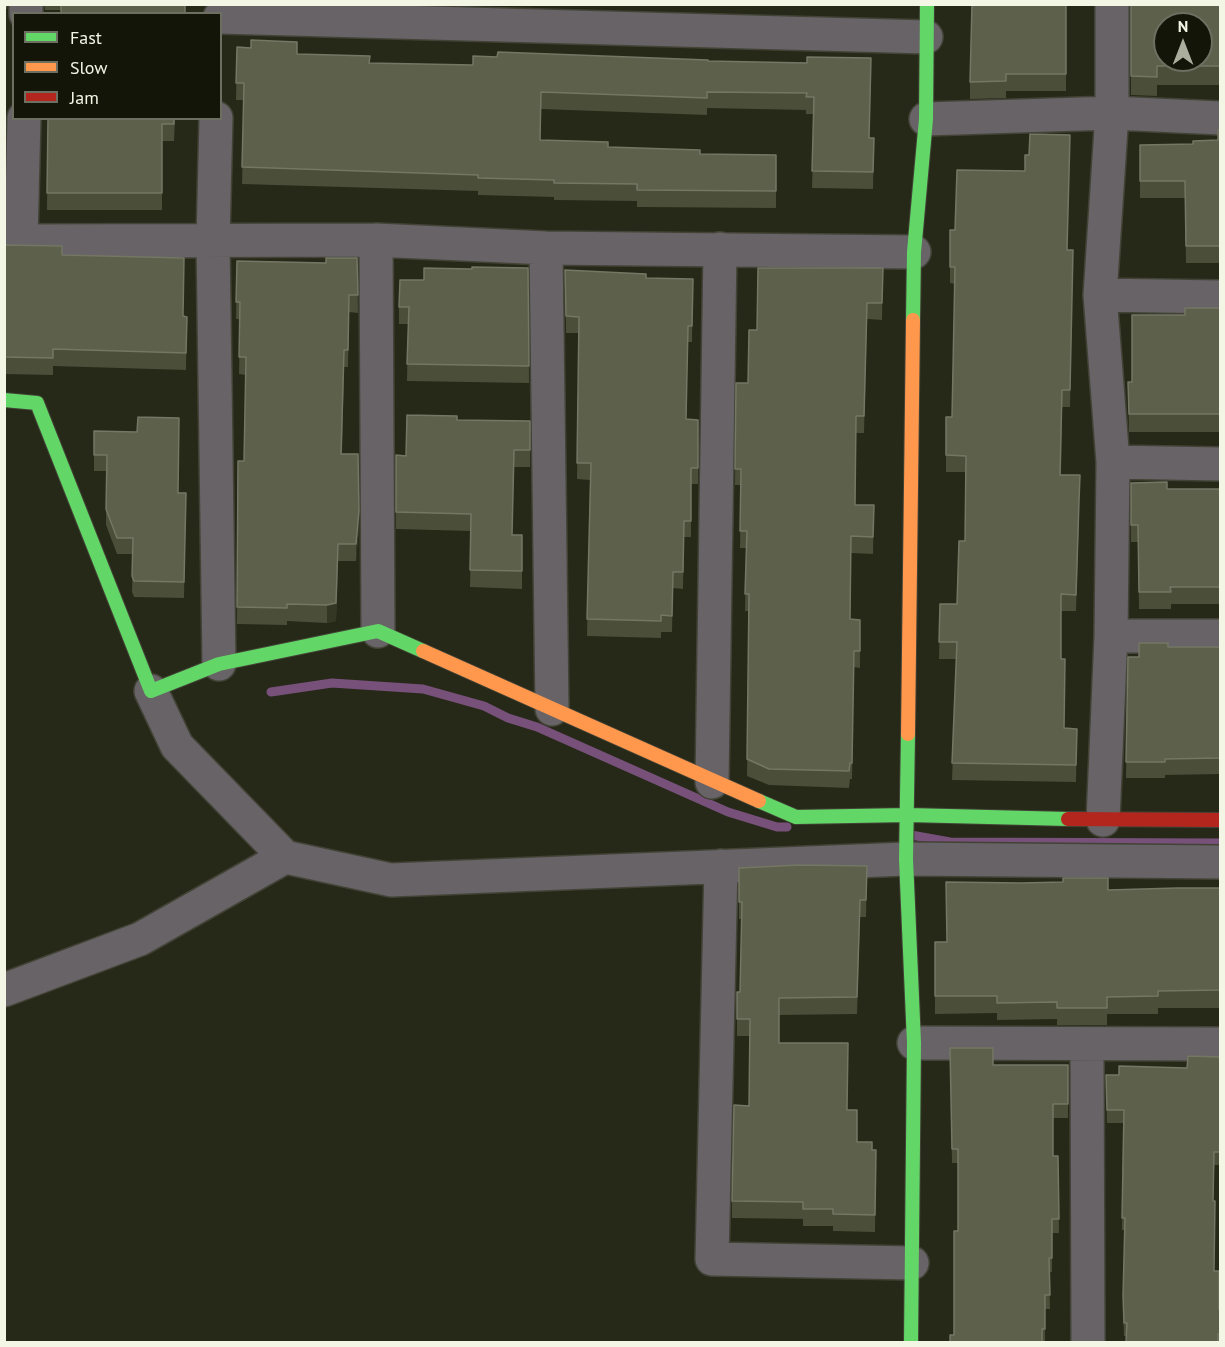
<!DOCTYPE html>
<style>
body{margin:0}
#map{position:relative;width:1225px;height:1347px;overflow:hidden;background:#262818;font-family:"PT Sans",sans-serif}
canvas{display:block}
.frame{position:absolute;inset:0;border:6px solid #f3f6e5;pointer-events:none}
.legend{position:absolute;left:12px;top:12px;width:210px;height:108px;box-sizing:border-box;background:#131509;border:2px solid #6d6f61;margin:0;padding:8px 10px;list-style:none;font-size:18px;color:#f3f6e5}
.legend li{display:flex;align-items:center;gap:12px;height:30px}
.legend b{width:30px;border:2px solid #6d6f61}
.north{position:absolute;left:1153px;top:12px;width:60px;height:60px;box-sizing:border-box;background:#131509;border:2px solid #6d6f61;border-radius:50%;rotate:0deg;font-size:16px;font-weight:700;line-height:24px;text-align:center;color:#f3f6e5}
.north::after{content:'';display:block;margin:auto;width:21px;height:27px;background:#abae9d;clip-path:polygon(50% 0,100% 100%,50% 72%,0 100%)}
</style>
<div id="map">
<canvas width="1225" height="1347"></canvas>
<div class="frame"></div>
<ul class="legend">
<li><b style="height:8px;background:#63d668"></b>Fast</li>
<li><b style="height:8px;background:#ff974d"></b>Slow</li>
<li><b style="height:8px;background:#b3261e"></b>Jam</li>
</ul>
<div class="north">N</div>
</div>
<script>
const ctx = document.querySelector('canvas').getContext('2d');
ctx.lineJoin = 'round';
const shape = rows => new Path2D(rows.map(r => 'M' + r).join(''));
function trace(path, color, width, dash) { ctx.strokeStyle = color; ctx.lineWidth = width; ctx.lineCap = dash ? 'butt' : 'round'; ctx.setLineDash(dash || []); ctx.stroke(path); }
function fillPath(path, color) { ctx.fillStyle = color; ctx.fill(path, 'evenodd'); }
trace(shape([
 [271,692,332,683,423,689,484,706,508,718,537,727,728,812,777,827,787,827],
 [911,835,950,842,1220,843]
]), '#77517a', 9);
const street = shape([
 [26,14,26,4],
 [220,17,926,37],
 [216,118,213,240,219,664],
 [926,119,1112,113,1220,118],
 [376,240,378,631],
 [21,241,376,240,546,248,914,252],
 [4,242,21,241,24,118],
 [546,248,552,709],
 [1100,295,1220,297],
 [1113,462,1220,464],
 [1111,636,1220,636],
 [151,691,177,746,285,857,391,880,906,859,1220,862],
 [712,782,720,249],
 [1103,820,1111,636,1113,462,1100,295,1112,113,1112,4],
 [721,866,712,1259,912,1263],
 [4,990,140,939,285,857],
 [914,1043,1220,1044],
 [1087,1045,1088,1342]
]);
const fast = shape([
 [913,320,914,252,926,119,927,4],
 [4,400,37,403,151,691,219,664,378,631,423,651],
 [908,734,906,859,914,1043,911,1342],
 [759,801,796,817,908,815,1068,819]
]);
const slow = shape([
 [423,651,759,801],
 [908,734,913,320]
]);
const jam = shape([
 [1068,819,1220,820]
]);
trace(street, '#424336', 36);
trace(fast, '#424336', 16);
trace(slow, '#424336', 16);
trace(jam, '#424336', 16);
trace(street, '#676366', 33);
trace(fast, '#63d668', 14);
trace(slow, '#ff974d', 14);
trace(jam, '#b3261e', 14);
fillPath(shape([
 [4,4,8,4,7,9,4,9],
 [44,4,185,4,61,10,45,10],
 [1066,4,1066,91,1006,91,1006,98,970,99,970,82],
 [1131,4,1221,4,1221,85,1157,85,1157,96,1131,95],
 [237,47,297,54,370,63,473,65,708,61,807,63,870,138,874,138,873,189,812,188,814,114,806,114,806,110,707,108,707,115,541,109,540,140,608,147,700,154,776,155,776,208,637,207,637,201,554,200,554,197,478,195,478,191,242,184,244,100,236,100],
 [48,118,175,118,174,141,162,141,162,210,47,210],
 [1221,130,1221,263,1186,263,1185,198,1140,198,1140,145,1193,144,1218,140],
 [4,245,62,255,183,317,187,317,186,370,53,366,53,375,4,374],
 [1068,250,1073,250,1070,407,1062,407,1061,475,1079,517,1076,611,1061,611,1061,659,1064,729,1077,729,1076,782,952,780,956,659,939,659,940,604,957,604,965,541,965,472,946,472,946,417,952,417,955,284,950,283,950,267],
 [357,258,358,313,349,312,348,367,344,367,342,454,359,528,356,561,338,561,336,621,327,623,287,621,287,625,237,624,238,461,244,461,246,375,239,374,240,319,236,319,237,261,326,263],
 [528,268,529,383,407,381,408,324,399,324,399,307,424,280,472,269],
 [883,268,882,320,867,319,864,433,856,433,855,505,874,505,873,554,851,553,850,619,860,636,860,668,854,667,852,779,850,779,849,788,769,785,747,776,749,611,745,611,746,548,740,548,741,485,735,485,736,383,748,383,757,330],
 [565,270,646,278,693,279,692,342,688,342,686,419,698,420,698,484,691,484,691,537,684,537,683,589,673,588,672,632,661,632,661,638,587,636,590,480,577,479,579,333,566,333],
 [1221,308,1221,432,1129,432,1128,382,1132,382,1185,315],
 [457,420,530,421,530,467,514,467,512,535,522,535,522,589,470,587,471,531,396,529,396,455,406,456],
 [94,431,178,493,186,493,184,598,134,597,132,592,133,554,117,554,106,525,106,471,94,471],
 [1131,483,1167,489,1221,489,1221,604,1171,604,1171,609,1139,609,1138,542,1131,542],
 [1168,647,1221,647,1221,774,1165,775,1165,778,1126,778,1128,657,1139,657],
 [867,866,866,917,860,917,857,1014,779,1015,779,1043,847,1110,857,1142,872,1150,876,1150,875,1232,833,1231,833,1226,803,1226,803,1219,732,1218,732,1201,749,1106,750,1036,737,1036,737,992,740,992,742,919,739,919,739,868],
 [1221,888,1221,1008,1158,1008,1158,1014,1107,1014,1107,1025,1057,1025,1057,1019,997,1020,997,1013,935,1014,935,942,947,942,1108,890],
 [950,1048,993,1065,1068,1065,1068,1118,1053,1118,1053,1156,1058,1156,1059,1233,1052,1233,1052,1272,1049,1272,1050,1309,1045,1309,1045,1342,950,1342,954,1335,958,1231,958,1163,952,1163],
 [1221,1057,1221,1165,1214,1165,1213,1201,1214,1271,1219,1309,1221,1309,1221,1342,1126,1342,1127,1336,1124,1336,1123,1309,1125,1230,1122,1230,1123,1123,1107,1123,1106,1087,1119,1075,1187,1068]
]), '#4b4e39');
fillPath(shape([
 [359,511,359,528,356,561,356,544],
 [338,561,336,621,327,623,327,605]
]), '#343724');
const building = shape([
 [61,4,185,4,185,13,61,14,61,4],
 [972,4,1066,4,1066,74,1006,74,1006,81,970,82,972,4],
 [1131,4,1221,4,1221,66,1157,66,1157,77,1131,76,1131,4],
 [1165,24,1201,24,1201,60,1165,60,1165,24],
 [251,40,297,42,297,54,370,56,369,63,473,65,473,56,497,57,498,52,708,60,708,61,807,63,807,57,871,58,869,138,874,138,873,172,812,171,814,97,806,97,807,93,707,92,707,98,541,92,540,140,608,142,608,147,700,150,700,154,776,155,776,191,637,190,637,184,554,183,554,180,478,178,478,175,242,167,244,83,236,83,237,47,251,48,251,40],
 [48,118,174,118,174,124,162,124,162,193,47,193,48,118],
 [1218,130,1221,130,1221,246,1186,246,1185,181,1140,181,1140,145,1193,144,1193,141,1218,140,1218,130],
 [1030,134,1070,135,1067,250,1073,250,1070,390,1062,390,1060,475,1080,475,1079,501,1076,595,1061,594,1061,659,1065,659,1064,728,1077,729,1076,765,952,763,957,642,939,642,940,604,957,604,959,541,965,541,966,456,946,455,946,417,952,417,955,267,950,267,950,230,955,230,957,170,1025,171,1025,155,1029,155,1030,134],
 [4,245,62,246,62,255,184,258,183,316,187,317,186,353,53,349,53,358,4,357,4,245],
 [326,258,357,258,358,295,349,295,348,350,344,350,341,454,358,454,359,511,356,544,338,544,336,603,327,605,287,604,287,608,237,607,238,461,244,461,246,357,239,357,240,302,236,302,237,261,326,263,326,258],
 [472,267,528,268,529,366,407,364,409,307,399,307,400,280,424,280,424,268,472,269,472,267],
 [758,268,883,268,882,303,867,303,864,416,856,416,855,505,874,505,873,537,851,536,850,619,860,620,860,651,854,651,852,763,850,763,849,771,769,769,747,759,749,594,745,594,747,531,740,531,741,469,735,469,736,383,748,383,749,330,757,330,758,268],
 [565,270,646,274,646,278,693,279,692,326,688,326,686,419,698,420,698,468,691,468,691,521,684,521,683,572,673,572,672,616,661,615,661,621,587,619,591,463,577,463,579,317,566,316,565,270],
 [1185,308,1221,308,1221,414,1129,414,1128,382,1132,382,1132,315,1185,315,1185,308],
 [407,415,457,416,457,420,530,421,530,450,514,450,512,535,522,535,522,571,470,570,471,514,396,512,396,455,406,456,407,415],
 [138,417,179,418,178,493,186,493,184,582,134,581,132,576,133,538,117,538,106,509,107,455,94,455,94,431,137,432,138,417],
 [1167,482,1167,489,1221,489,1221,587,1170,587,1171,592,1139,592,1138,525,1131,525,1131,483,1167,482],
 [1139,643,1168,643,1168,647,1221,647,1221,758,1165,759,1165,762,1126,762,1128,657,1139,657,1139,643],
 [800,865,867,866,866,900,860,900,857,997,779,998,779,1043,848,1043,847,1110,857,1110,857,1142,872,1142,872,1150,876,1150,875,1215,833,1214,833,1209,803,1209,803,1202,732,1201,734,1105,749,1106,750,1019,737,1019,737,992,740,992,742,902,739,902,739,868,800,865],
 [1063,878,1108,878,1108,890,1177,888,1221,888,1221,990,1158,991,1158,996,1107,997,1107,1008,1057,1008,1057,1002,997,1003,997,996,935,996,935,942,947,942,946,882,1021,883,1063,882,1063,878],
 [950,1048,993,1048,993,1065,1068,1065,1068,1104,1053,1104,1053,1156,1058,1156,1059,1219,1052,1219,1052,1258,1049,1258,1050,1295,1045,1295,1045,1329,1042,1329,1042,1342,950,1342,950,1335,954,1335,954,1231,958,1231,958,1149,952,1149,950,1048],
 [1188,1056,1221,1057,1221,1152,1214,1152,1213,1201,1215,1201,1214,1271,1219,1271,1219,1309,1221,1309,1221,1334,1218,1334,1218,1342,1126,1342,1127,1323,1124,1323,1123,1296,1125,1218,1122,1218,1124,1110,1107,1110,1106,1075,1119,1075,1119,1066,1187,1068,1188,1056]
]);
fillPath(building, '#5d604b');
trace(building, '#747764', 1.5);
</script>
